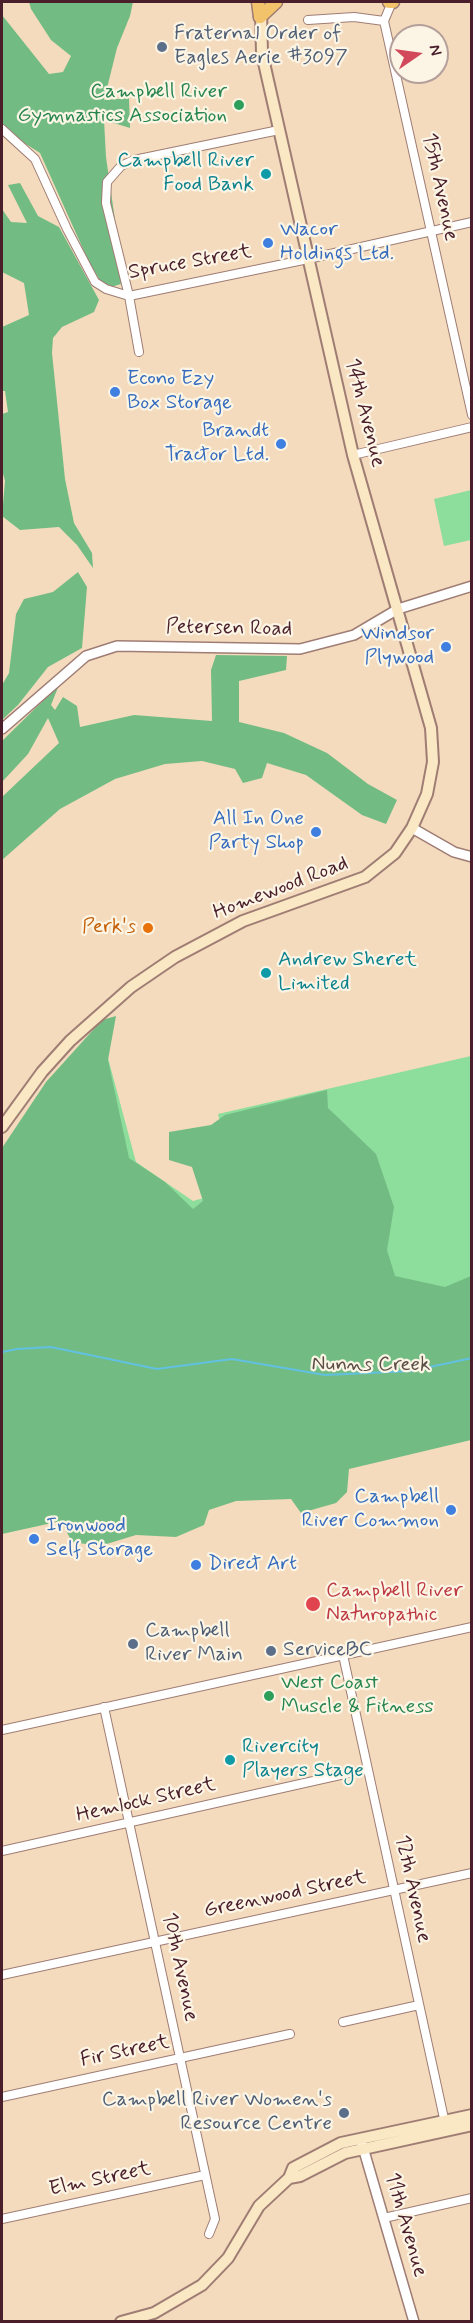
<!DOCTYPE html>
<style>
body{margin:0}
#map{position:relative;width:473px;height:2323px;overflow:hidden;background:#f4dbbd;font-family:Mynerve,sans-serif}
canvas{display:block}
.frame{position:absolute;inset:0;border:3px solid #4a1f2b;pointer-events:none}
.north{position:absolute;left:389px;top:24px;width:60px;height:60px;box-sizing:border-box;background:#fcf5e5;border:2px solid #b59f9b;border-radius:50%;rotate:77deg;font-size:16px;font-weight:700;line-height:24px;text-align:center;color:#4a1f2b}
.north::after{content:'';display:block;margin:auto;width:21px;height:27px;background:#d1495b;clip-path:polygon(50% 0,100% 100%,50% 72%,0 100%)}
</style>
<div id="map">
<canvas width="473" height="2323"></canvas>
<div class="frame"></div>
<div class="north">N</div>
</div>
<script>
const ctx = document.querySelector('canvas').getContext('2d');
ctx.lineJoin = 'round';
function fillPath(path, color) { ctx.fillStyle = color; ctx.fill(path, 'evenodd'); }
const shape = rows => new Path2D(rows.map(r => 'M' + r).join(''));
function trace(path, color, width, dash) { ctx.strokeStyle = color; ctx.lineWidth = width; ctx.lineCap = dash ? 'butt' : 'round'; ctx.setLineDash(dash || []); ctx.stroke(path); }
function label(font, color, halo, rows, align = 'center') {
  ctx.font = font + ' Mynerve,sans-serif'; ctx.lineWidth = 4.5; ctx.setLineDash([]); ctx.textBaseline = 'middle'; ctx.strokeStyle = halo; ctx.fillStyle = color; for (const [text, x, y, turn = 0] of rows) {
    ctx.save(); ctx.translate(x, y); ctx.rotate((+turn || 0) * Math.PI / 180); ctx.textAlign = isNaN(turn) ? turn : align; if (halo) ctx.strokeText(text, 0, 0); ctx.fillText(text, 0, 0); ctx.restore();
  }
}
fillPath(shape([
 [471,490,471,540,444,546,434,499],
 [101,1032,136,1162,193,1201,237,1189,218,1114,471,1056,471,1438,2,1155]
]), '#8ddd9c');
fillPath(shape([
 [29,2,133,2,130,16,117,48,104,100,129,98,130,128,104,120,106,157,124,283,105,289,88,260,40,153,2,129,2,15,49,74,63,72,71,56,51,40,31,9],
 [20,183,38,216,59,227,99,300,94,312,62,327,53,338,52,353,65,479,74,523,92,553,93,568,77,545,59,527,20,530,2,516,5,481,2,470,2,414,8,412,5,391,2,391,2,327,29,315,24,283,2,272,2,209,11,222,27,223,8,185],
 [78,572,87,587,82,648,48,667,18,705,2,720,2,685,9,673,16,614,24,599,53,592],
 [216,655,287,656,286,670,239,681,239,722,284,733,327,753,368,784,397,800,386,824,362,815,306,775,267,763,262,778,243,783,235,769,202,761,165,764,115,779,60,809,2,860,2,797,59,743,48,718,28,754,2,782,2,741,59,685,51,705,55,710,63,697,77,706,80,727,134,715,212,721,211,670],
 [116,1016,108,1060,129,1158,165,1182,193,1209,203,1201,192,1167,169,1160,169,1132,211,1125,225,1115,327,1090,328,1108,376,1154,394,1207,387,1250,395,1276,445,1287,471,1276,471,1440,349,1469,347,1492,336,1503,301,1513,291,1499,236,1501,209,1510,204,1525,176,1537,136,1535,100,1546,72,1542,61,1521,2,1534,2,1148,46,1082,102,1020]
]), '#72bc84');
trace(shape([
 [2,1352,17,1349,51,1347,157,1369,232,1359,325,1375,411,1371,472,1358]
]), '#62c0e0', 2);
const minor = shape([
 [392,2,384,21,472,415],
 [308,20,354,17,384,21],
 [2,129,35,159,67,229,95,282,106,289,129,296,308,259,472,222],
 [139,352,129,296,106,203,107,182,121,166,134,160,279,130],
 [353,455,472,427],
 [343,1655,445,2123],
 [104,1707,215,2219,209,2234],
 [2,1730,472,1627],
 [2,1851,367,1769],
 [2,1975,472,1873],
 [343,2022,419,2005],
 [2,2097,290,2034],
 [384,2218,472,2198],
 [2,2219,205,2175]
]);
const tertiary = shape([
 [2,729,86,656,117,646,300,649,354,635,398,609,472,586],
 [412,828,454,852,472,857],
 [362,2144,414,2322]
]);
const secondary = shape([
 [2,1127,42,1072,70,1041,131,987,175,957,243,921,365,877,395,853,412,828,427,794,433,762,431,728,353,455,262,54,261,9],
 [289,2178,300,2176,345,2153,472,2125],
 [121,2322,154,2313,202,2285,228,2258,259,2206,289,2178,293,2168,341,2143,472,2115]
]);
const primary = shape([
 [389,2,393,2],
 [260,17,276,2]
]);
const trunk = shape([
 [258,2,260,17]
]);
trace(minor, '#9f7d74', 10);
trace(tertiary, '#9f7d74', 12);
trace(secondary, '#9f7d74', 14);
trace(primary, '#9f7d74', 15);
trace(trunk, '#9f7d74', 15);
trace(minor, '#fff', 8);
trace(tertiary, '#fff', 9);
trace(secondary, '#fae7c3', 10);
trace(primary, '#f2c36a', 12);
trace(trunk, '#f2c36a', 12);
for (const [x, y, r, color] of [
 [162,47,6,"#5c6f8a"],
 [239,105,6,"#2e9e5b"],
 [266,174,6,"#0f9aa8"],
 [268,243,6,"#3f7fe0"],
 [115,392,6,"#3f7fe0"],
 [281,444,6,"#3f7fe0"],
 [446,647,6,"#3f7fe0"],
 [316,832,6,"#3f7fe0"],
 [148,928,6,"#e8710a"],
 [266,973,6,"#0f9aa8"],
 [451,1510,6,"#3f7fe0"],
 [34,1539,6,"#3f7fe0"],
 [196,1565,6,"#3f7fe0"],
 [313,1604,8,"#e0444e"],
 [133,1644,6,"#5c6f8a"],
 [271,1651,6,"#5c6f8a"],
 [269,1696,6,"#2e9e5b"],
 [230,1760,6,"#0f9aa8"],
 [344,2113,6,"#5c6f8a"]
]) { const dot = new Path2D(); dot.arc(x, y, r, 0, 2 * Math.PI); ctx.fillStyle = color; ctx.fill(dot); trace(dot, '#fcf5e5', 2); }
label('21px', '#4e5e75', '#fcf5e5', [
 ["Fraternal Order of",174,35],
 ["Eagles Aerie #3097",174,59],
 ["Campbell",145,1632],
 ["River Main",145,1656],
 ["ServiceBC",283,1651],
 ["Campbell River Women's",332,2101,"right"],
 ["Resource Centre",332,2125,"right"]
], 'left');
label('21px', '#27864d', '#fcf5e5', [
 ["Campbell River",227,93],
 ["Gymnastics Association",227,117],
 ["West Coast",281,1684,"left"],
 ["Muscle & Fitness",281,1708,"left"]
], 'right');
label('21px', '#0d838f', '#fcf5e5', [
 ["Campbell River",254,162,"right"],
 ["Food Bank",254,186,"right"],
 ["Andrew Sheret",278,961],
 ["Limited",278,985],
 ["Rivercity",242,1748],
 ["Players Stage",242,1772]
], 'left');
label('21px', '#4a1f2b', '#fcf5e5', [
 ["15th Avenue",439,187,78],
 ["Spruce Street",190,263,-10],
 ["14th Avenue",364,413,76],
 ["Petersen Road",229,629,1],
 ["Homewood Road",281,889,-21],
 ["Hemlock Street",146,1801,-13],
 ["12th Avenue",412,1889,78],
 ["Greenwood Street",285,1895,-12],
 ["10th Avenue",179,1967,78],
 ["Fir Street",125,2052,-12],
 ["Elm Street",100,2180,-12],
 ["11th Avenue",405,2225,74]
]);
label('21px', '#366cbe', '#fcf5e5', [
 ["Wacor",280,231],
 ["Holdings Ltd.",280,255],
 ["Econo Ezy",127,380],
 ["Box Storage",127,404],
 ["Brandt",269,432,"right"],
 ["Tractor Ltd.",269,456,"right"],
 ["Windsor",434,635,"right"],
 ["Plywood",434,659,"right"],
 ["All In One",304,820,"right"],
 ["Party Shop",304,844,"right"],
 ["Campbell",439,1498,"right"],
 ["River Common",439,1522,"right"],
 ["Ironwood",46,1527],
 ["Self Storage",46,1551],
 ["Direct Art",208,1565]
], 'left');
label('21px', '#c56008', '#fcf5e5', [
 ["Perk's",136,928]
], 'right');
label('21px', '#5b4e47', '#fcf5e5', [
 ["Nunns Creek",371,1366]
]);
label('21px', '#be3a42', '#fcf5e5', [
 ["Campbell River",326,1592],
 ["Naturopathic",326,1616]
], 'left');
</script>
